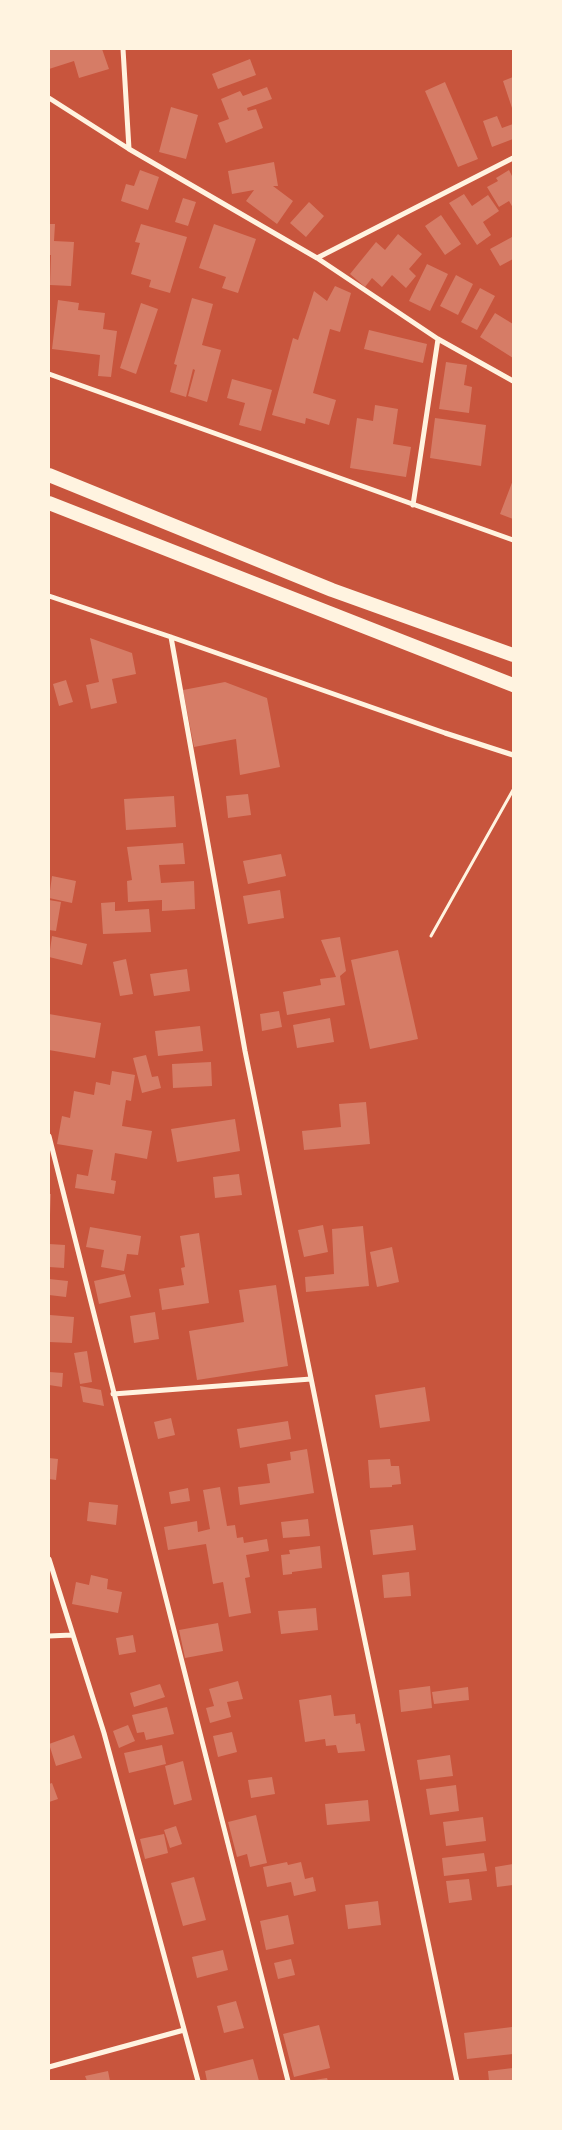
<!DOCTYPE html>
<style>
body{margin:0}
#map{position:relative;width:562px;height:2130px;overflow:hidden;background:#c8553d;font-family:Arial,sans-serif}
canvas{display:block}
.frame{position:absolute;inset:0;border:50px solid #fff3e0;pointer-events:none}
</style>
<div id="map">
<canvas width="562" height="2130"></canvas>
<div class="frame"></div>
</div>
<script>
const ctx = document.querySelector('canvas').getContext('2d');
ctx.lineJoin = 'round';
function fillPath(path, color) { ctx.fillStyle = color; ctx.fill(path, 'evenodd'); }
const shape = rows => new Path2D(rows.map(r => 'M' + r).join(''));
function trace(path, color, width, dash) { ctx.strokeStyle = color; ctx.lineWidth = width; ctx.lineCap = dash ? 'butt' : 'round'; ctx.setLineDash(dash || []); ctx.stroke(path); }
fillPath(shape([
 [49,49,102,49,109,69,79,78,74,61,49,69],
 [250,59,256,75,218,89,212,74],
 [513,77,513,111,503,81],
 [445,82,478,159,458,167,425,91],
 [267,87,272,99,247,108,248,111,256,109,263,128,226,143,218,123,229,119,221,99,240,91,243,96],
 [171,107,198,115,186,159,159,152],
 [497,116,502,128,513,124,513,139,492,147,483,121],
 [274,162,278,186,273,186,293,201,277,224,246,201,254,190,232,194,228,171],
 [140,170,159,177,148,210,121,201,126,184,134,186],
 [509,170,513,178,513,208,509,201,499,207,487,187,498,181,496,178],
 [464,194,472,206,488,195,499,211,483,222,491,235,477,245,449,203],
 [183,198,196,202,188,226,175,222],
 [309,202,324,216,306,237,290,223],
 [441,215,461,244,445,255,425,226],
 [49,224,55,224,54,241,74,242,71,286,50,285,51,255,49,255],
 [141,224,187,237,170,293,149,287,151,280,131,274,140,243,135,242],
 [214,224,256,239,238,293,222,288,226,277,199,268],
 [398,234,422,254,409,269,416,276,406,288,392,275,382,287,372,278,365,287,350,274,376,242,385,250],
 [512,237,513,259,500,266,490,249],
 [427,264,448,274,430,311,409,301],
 [456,275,473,284,458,315,440,306],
 [335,286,351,293,340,332,330,329,313,393,336,400,329,425,306,418,305,424,272,415,293,338,298,340,314,291,327,301],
 [480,288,495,296,477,330,461,322],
 [192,298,213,304,202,345,221,350,207,402,188,396,195,370,193,369,186,397,170,392,177,365,174,364],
 [58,300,79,303,78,310,105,313,103,329,117,331,111,377,98,376,100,355,52,349],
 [141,303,158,309,136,374,120,368],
 [495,313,513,324,513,358,480,337],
 [369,330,427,344,423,363,364,349],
 [446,362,467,365,464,385,472,387,469,413,439,409],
 [232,379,272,390,261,431,239,425,245,403,227,398],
 [375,405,398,409,393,444,411,447,406,477,350,468,357,418,373,421],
 [435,418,486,425,481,466,430,458],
 [513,480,513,519,500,514],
 [90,638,132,653,136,674,112,679,117,703,91,709,86,685,99,682],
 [66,680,73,702,59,706,53,684],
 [225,682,267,698,280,767,240,775,236,739,194,747,183,690],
 [248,794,251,815,228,818,226,796],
 [174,796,176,827,126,830,124,799],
 [183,843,185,864,159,865,161,883,194,881,195,909,162,911,162,900,128,902,127,881,132,880,127,847],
 [281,854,286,876,248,884,243,861],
 [52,876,76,881,72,903,49,898],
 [280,890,284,918,248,924,243,896],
 [49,900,61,902,56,931,49,930],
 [115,902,115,911,149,909,151,932,103,934,101,903],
 [52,936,87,944,82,965,49,957],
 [340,937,346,971,340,976,345,1005,287,1015,283,992,321,985,320,979,336,977,321,940],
 [398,950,418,1039,370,1049,351,960],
 [126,959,133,994,120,996,113,962],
 [187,969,190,991,154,996,150,974],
 [279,1011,282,1027,262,1031,260,1014],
 [49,1014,101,1023,95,1058,49,1050],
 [330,1018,334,1042,297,1048,293,1025],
 [200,1026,203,1051,158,1056,155,1031],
 [146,1055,152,1077,158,1076,161,1088,142,1093,133,1058],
 [211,1062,212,1086,173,1088,172,1064],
 [112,1071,135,1075,131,1101,126,1100,122,1126,152,1131,147,1159,115,1153,111,1180,116,1181,114,1194,75,1188,77,1174,88,1176,93,1150,57,1144,62,1116,70,1118,74,1091,94,1095,96,1082,110,1085],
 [366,1102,370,1144,304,1150,302,1131,341,1127,339,1104],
 [235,1119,240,1151,177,1162,171,1129],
 [239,1174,242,1195,215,1198,213,1177],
 [49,1194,51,1194,50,1215,49,1215],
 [323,1225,328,1252,304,1257,298,1230],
 [363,1226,369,1286,306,1292,305,1277,334,1274,332,1229],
 [90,1227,141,1236,138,1255,127,1254,124,1271,101,1267,104,1250,86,1247],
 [199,1233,209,1303,162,1310,159,1289,184,1285,181,1268,185,1267,180,1236],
 [49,1244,65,1245,64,1268,49,1267],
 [392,1247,399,1282,377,1287,370,1252],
 [125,1274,131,1297,99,1304,94,1281],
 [49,1279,68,1281,66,1297,49,1295],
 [276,1285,288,1366,197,1380,189,1331,244,1322,239,1290],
 [155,1312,159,1339,134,1343,130,1316],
 [50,1315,74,1317,72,1343,49,1342],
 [87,1351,92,1382,80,1384,74,1353],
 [49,1372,63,1373,62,1387,49,1385],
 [80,1386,101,1390,104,1406,83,1402],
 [425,1387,430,1421,380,1428,375,1395],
 [171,1418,175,1435,158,1439,154,1422],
 [288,1421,291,1439,240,1448,237,1429],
 [307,1449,314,1493,240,1505,238,1487,270,1483,267,1464,291,1460,290,1452],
 [49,1458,58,1459,56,1480,49,1479],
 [390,1459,391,1466,399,1466,401,1484,392,1485,392,1487,370,1488,368,1460],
 [220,1487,227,1526,235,1525,237,1538,243,1537,244,1543,267,1539,269,1551,246,1555,250,1577,245,1578,251,1613,229,1617,223,1582,213,1584,206,1544,168,1550,164,1527,197,1521,198,1532,210,1529,203,1490],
 [188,1488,190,1501,171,1504,169,1492],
 [89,1502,118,1505,116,1525,87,1521],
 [308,1519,310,1536,283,1538,281,1522],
 [413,1525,416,1550,373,1555,370,1530],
 [320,1546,322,1568,292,1572,292,1574,283,1575,281,1555,290,1554,289,1550],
 [409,1572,411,1596,384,1598,382,1575],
 [91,1575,108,1579,107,1589,122,1592,118,1613,72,1604,76,1582,89,1585],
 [316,1608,318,1630,281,1634,278,1611],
 [218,1623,223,1651,185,1658,179,1630],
 [133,1635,136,1652,119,1655,116,1638],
 [238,1681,243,1699,227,1702,231,1717,210,1723,206,1708,214,1706,209,1689],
 [160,1684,165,1697,134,1707,130,1693],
 [430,1686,432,1708,401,1712,399,1690],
 [468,1687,469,1700,434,1704,432,1692],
 [331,1695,334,1716,355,1714,356,1724,360,1723,365,1751,338,1753,336,1745,326,1746,325,1739,305,1742,299,1700],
 [167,1707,174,1734,146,1740,144,1732,137,1733,132,1715],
 [128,1725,135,1741,119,1748,113,1731],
 [232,1732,237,1752,218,1757,213,1736],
 [74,1735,82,1758,56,1766,49,1744],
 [162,1745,166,1764,129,1773,124,1753],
 [450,1755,453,1776,420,1780,417,1760],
 [183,1761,192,1800,174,1805,165,1766],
 [272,1777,275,1794,251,1798,248,1780],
 [52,1783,58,1799,49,1802,49,1784],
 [456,1785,459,1811,430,1815,426,1789],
 [368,1800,370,1821,327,1825,325,1804],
 [256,1815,267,1863,250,1867,247,1854,237,1857,228,1822],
 [483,1817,486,1841,446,1846,443,1822],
 [176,1826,182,1844,170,1848,164,1830],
 [164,1834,168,1853,145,1859,140,1839],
 [484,1853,487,1871,444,1876,442,1858],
 [287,1862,288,1865,301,1862,305,1879,313,1877,316,1891,294,1896,291,1882,267,1887,263,1867],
 [513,1864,513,1885,497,1887,495,1867],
 [194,1877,206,1920,183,1926,171,1883],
 [469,1879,472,1900,449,1903,446,1881],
 [378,1901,381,1925,348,1929,345,1905],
 [288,1915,294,1944,266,1950,260,1921],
 [223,1950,228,1970,197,1978,192,1957],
 [291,1959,295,1975,278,1979,274,1963],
 [236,2001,244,2028,224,2033,217,2006],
 [319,2025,330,2068,294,2077,283,2034],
 [512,2027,513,2054,467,2059,464,2033],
 [253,2059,259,2081,207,2081,205,2071],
 [513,2068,513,2081,489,2081,488,2071],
 [108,2071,110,2081,87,2081,85,2076],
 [327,2078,328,2081,315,2081,314,2080]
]), '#d67c66');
trace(shape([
 [431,936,513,790]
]), '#fff3e0', 3);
trace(shape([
 [123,49,129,149],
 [49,98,129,149,317,258,438,339,513,381],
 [317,258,513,158],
 [49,374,513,540],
 [413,505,438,339],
 [49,596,171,637,445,733,513,755],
 [171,637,245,1051,340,1522,457,2081],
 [49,1136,288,2081],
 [113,1394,311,1379],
 [49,1559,104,1733,198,2081],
 [49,1636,72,1635],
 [49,2067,184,2030]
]), '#fff3e0', 5);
trace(shape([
 [49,475,332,590,513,655],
 [49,503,513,685]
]), '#fff3e0', 14);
</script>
